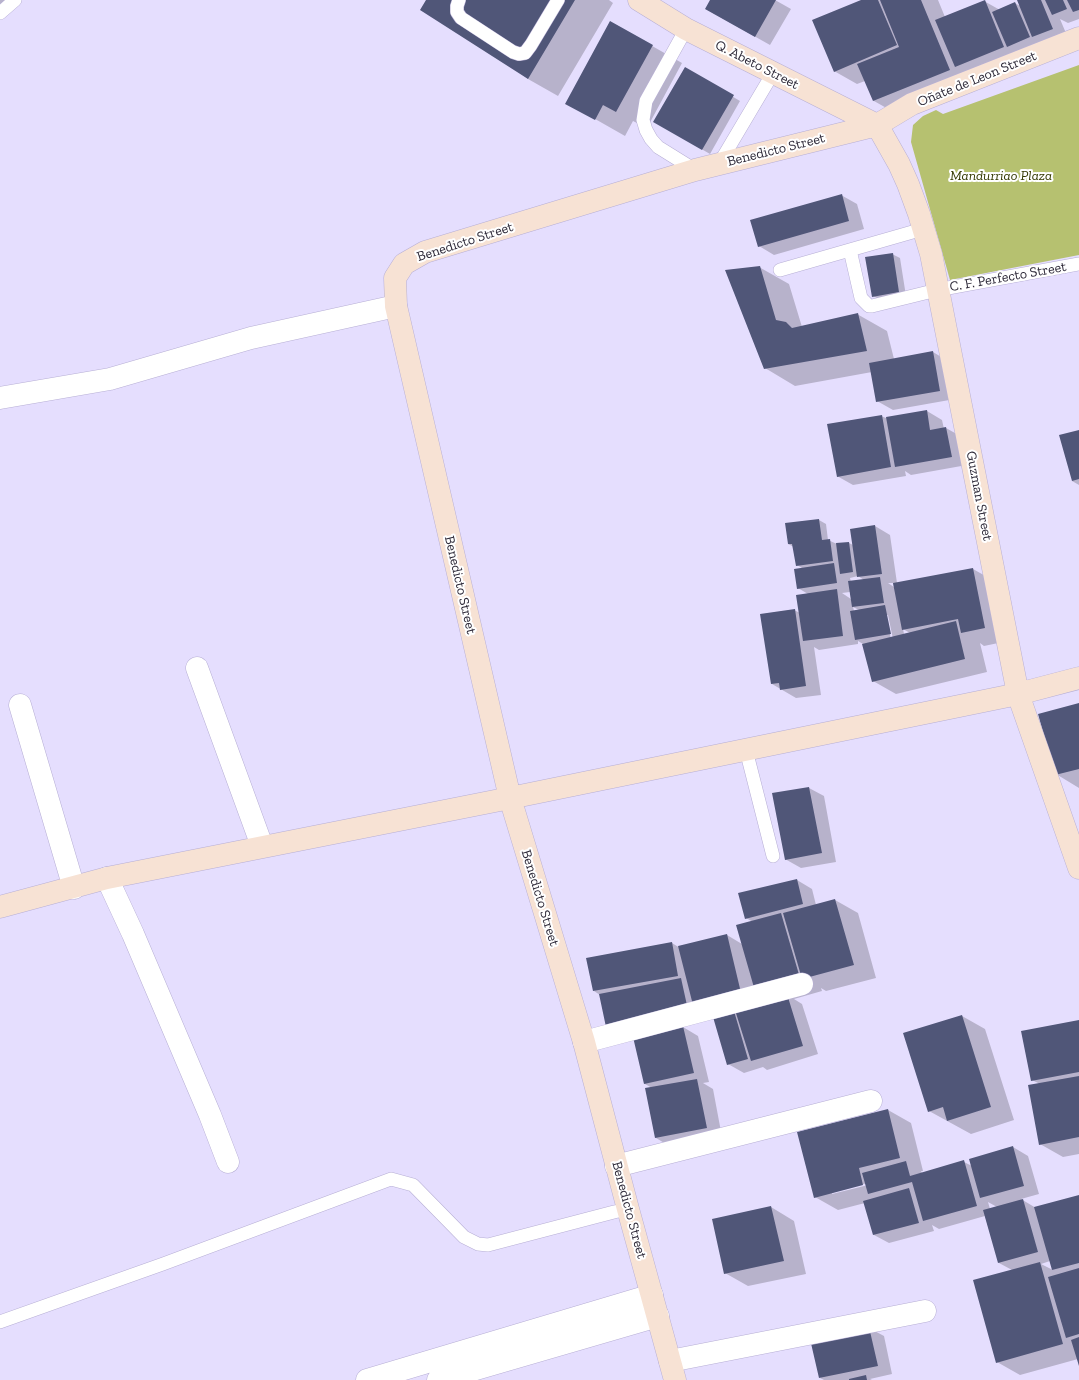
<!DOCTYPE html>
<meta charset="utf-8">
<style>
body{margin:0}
canvas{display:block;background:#e5defe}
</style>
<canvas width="1079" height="1380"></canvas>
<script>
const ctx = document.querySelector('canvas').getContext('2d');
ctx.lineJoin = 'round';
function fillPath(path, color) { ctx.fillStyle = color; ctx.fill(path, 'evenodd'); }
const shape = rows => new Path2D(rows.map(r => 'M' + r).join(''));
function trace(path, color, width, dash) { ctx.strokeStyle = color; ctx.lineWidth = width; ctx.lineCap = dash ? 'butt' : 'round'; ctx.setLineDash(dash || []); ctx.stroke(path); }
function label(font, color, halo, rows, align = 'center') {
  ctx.font = font + ' "Zilla Slab",serif'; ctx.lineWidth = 4; ctx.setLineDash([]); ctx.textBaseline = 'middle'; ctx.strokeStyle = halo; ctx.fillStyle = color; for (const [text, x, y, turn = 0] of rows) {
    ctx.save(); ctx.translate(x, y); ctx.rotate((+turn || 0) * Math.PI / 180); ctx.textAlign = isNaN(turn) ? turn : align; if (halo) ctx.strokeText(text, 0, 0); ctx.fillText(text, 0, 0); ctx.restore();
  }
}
fillPath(shape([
 [1079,65,1079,255,950,280,911,142,913,125,923,116,936,110,943,114]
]), '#b6c170');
fillPath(shape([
 [0,0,15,0,0,11],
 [428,0,609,0,613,3,558,96,528,79],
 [711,0,775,0,791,9,770,45,706,9],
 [863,0,938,0,945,17,984,1,1000,10,1015,3,1020,6,1018,0,1079,0,1079,19,1068,23,1060,19,1068,38,897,114,874,101,865,81,857,84,834,71],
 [610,22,682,63,647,128,633,121,625,136,567,103],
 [685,68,740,101,710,154,655,122],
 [841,195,857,204,864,229,774,255,759,246],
 [892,254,900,258,906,296,881,300,873,296],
 [759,267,789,284,802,327,857,314,887,331,894,359,933,352,948,361,955,399,893,410,877,401,872,372,795,386,765,368],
 [927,411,942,420,944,429,946,428,962,437,967,465,911,475,905,471,906,476,853,485,837,476,881,416,886,418],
 [1079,431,1079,485,1072,481],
 [819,520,826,524,828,540,837,544,849,543,853,545,875,526,890,535,897,583,973,569,996,582,1008,641,984,646,980,643,987,672,896,694,873,681,863,644,858,641,858,644,819,650,814,647,821,695,796,698,772,684,794,610,800,613,808,594,798,588,802,568,797,565,794,547,788,544],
 [858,576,864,580,851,582,850,578],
 [888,583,893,583,894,587],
 [850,592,851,599,842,593],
 [853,607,859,610,854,611],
 [886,615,888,615,893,639,891,639],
 [903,629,910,633,904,634],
 [1079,704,1079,788,1056,774],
 [809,788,824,796,836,862,801,868,785,859],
 [797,880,812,889,816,905,835,900,858,913,876,978,826,991,821,988,822,991,794,999,802,1004,818,1054,767,1070,763,1067,744,1073,728,1064,715,1019,701,1011,600,995,594,991,672,943,680,948,727,935,742,944,753,922,746,918],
 [962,1016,985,1029,1014,1120,971,1134,929,1111],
 [1079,1021,1079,1154,1063,1157,1040,1144,1040,1084,1032,1080],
 [683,1027,698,1036,709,1082,703,1083,713,1089,722,1137,671,1147,656,1138,652,1088,645,1084,634,1038],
 [888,1110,911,1123,923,1171,921,1171,922,1173,964,1162,972,1166,1013,1147,1028,1156,1039,1194,1021,1199,1036,1208,1079,1196,1079,1364,1078,1359,1020,1375,997,1362,1012,1270,999,1263,985,1216,939,1229,932,1225,934,1231,889,1243,874,1235,865,1203,838,1210,815,1197],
 [868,1183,868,1185,832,1194,832,1192],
 [988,1202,997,1207,990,1209],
 [1050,1261,1053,1270,1041,1264],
 [771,1207,794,1221,806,1274,748,1286,725,1273],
 [869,1328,884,1336,892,1374,870,1379,872,1380,824,1380,820,1378]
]), '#0003');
fillPath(shape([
 [426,0,575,0,528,79,420,10],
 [710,0,776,0,755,37,705,9],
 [861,0,878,0,897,45,834,72,812,20],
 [880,0,921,0,950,70,873,101,857,64,899,47],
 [985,0,1004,47,955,67,935,20],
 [1017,0,1041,0,1053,29,1032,37],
 [1045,0,1063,0,1067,9,1052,15],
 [1067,0,1079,0,1079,10,1073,12],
 [1015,2,1030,37,1007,47,992,12],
 [610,21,653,45,616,112,603,105,595,120,565,104],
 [685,67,734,95,702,150,653,122],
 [842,194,849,221,758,247,750,220],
 [893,253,899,292,872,297,865,257],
 [760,266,776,320,786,322,792,328,858,313,867,351,764,369,725,270],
 [933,351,940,391,876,402,869,363],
 [927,410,930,430,946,427,952,457,895,467,886,417],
 [882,415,891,467,837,477,827,424],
 [1079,430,1079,479,1072,481,1059,435],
 [819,519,822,540,830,539,833,561,796,566,792,544,788,544,785,523],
 [875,525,882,574,857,577,850,529],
 [849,542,853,572,840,574,836,543],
 [834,563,837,583,797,589,794,569],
 [973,568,985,628,961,633,958,619,902,630,893,583],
 [880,577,884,603,852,607,848,581],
 [837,589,843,636,803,641,796,595],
 [885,605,891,634,855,640,850,611],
 [795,609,806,686,780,690,779,683,771,684,760,614],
 [956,621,965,659,872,682,862,644],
 [1079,703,1079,769,1055,775,1038,714],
 [809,787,822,853,785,860,772,793],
 [797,879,803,904,745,919,738,893],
 [835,899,854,965,802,979,783,913],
 [781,913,800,978,755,991,736,925],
 [727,934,742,997,694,1009,678,946],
 [672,942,678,976,593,991,586,958],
 [681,978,688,1010,606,1027,599,994],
 [787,994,803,1046,751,1061,735,1010],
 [734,1011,748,1059,727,1065,713,1017],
 [962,1015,991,1107,947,1121,943,1107,928,1112,903,1033],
 [1079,1020,1079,1072,1031,1081,1021,1031],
 [683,1026,694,1073,644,1084,633,1037],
 [1079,1076,1079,1137,1039,1145,1028,1085],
 [697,1079,707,1128,655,1138,645,1088],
 [888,1109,900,1158,859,1168,863,1185,814,1198,797,1132],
 [1013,1146,1024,1186,980,1198,969,1159],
 [964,1160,977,1206,923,1221,912,1182,868,1194,862,1173,906,1161,910,1176],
 [909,1188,919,1223,873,1235,863,1201],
 [1079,1195,1079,1263,1052,1270,1034,1207],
 [1023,1199,1038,1252,998,1263,983,1210],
 [771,1206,784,1261,724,1274,712,1219],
 [1040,1262,1063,1344,996,1363,973,1280],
 [1079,1268,1079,1334,1066,1338,1048,1277],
 [869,1327,878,1366,819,1378,810,1339],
 [1079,1337,1079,1366,1071,1340],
 [866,1375,867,1380,849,1380,849,1379]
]), '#505678');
const lane = shape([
 [459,0,457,6,457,12,461,18,513,52,519,54,525,53,531,45,558,0],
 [0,13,15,0],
 [686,29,646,101,643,120,646,130,651,139,658,147,695,170],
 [719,164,773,73],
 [850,250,861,298,869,306,872,306,937,290,1079,264],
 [780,270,923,229],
 [746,750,773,856],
 [0,1322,163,1264,391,1179,413,1185,464,1237,478,1244,488,1245,614,1212,628,1209]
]);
const street = shape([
 [0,398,110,379,251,338,396,306],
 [197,668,262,846],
 [20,705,74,888],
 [107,878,133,934,210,1115,228,1162],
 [584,1042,802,984],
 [616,1166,871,1101],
 [670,1361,925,1311],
 [367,1380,652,1295],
 [438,1380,658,1316]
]);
const secondary = shape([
 [639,0,686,29,877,125],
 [877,125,899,164,908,184,919,214,931,254,1018,694,1079,868],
 [0,907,107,878,510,798,1018,694,1079,678],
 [675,1380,628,1209,584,1042,510,798,396,306,395,278,404,264,425,252,695,170,877,125,912,104,1079,38]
]);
trace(lane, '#b7afd5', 14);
trace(street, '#b7afd5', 23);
trace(secondary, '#b7afd5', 23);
trace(lane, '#fff', 13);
trace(street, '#fff', 22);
trace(secondary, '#f7e2d4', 22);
label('14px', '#2d2938', '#fff', [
 ["Q. Abeto Street",757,65,27],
 ["Oñate de Leon Street",977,79,-22],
 ["Benedicto Street",776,150,-14],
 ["Benedicto Street",465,242,-18],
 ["C. F. Perfecto Street",1008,277,-10],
 ["Guzman Street",979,496,79],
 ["Benedicto Street",460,585,77],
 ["Benedicto Street",540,898,73],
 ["Benedicto Street",629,1210,75]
]);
label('italic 14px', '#343902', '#fff', [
 ["Mandurriao Plaza",1001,176]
]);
</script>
